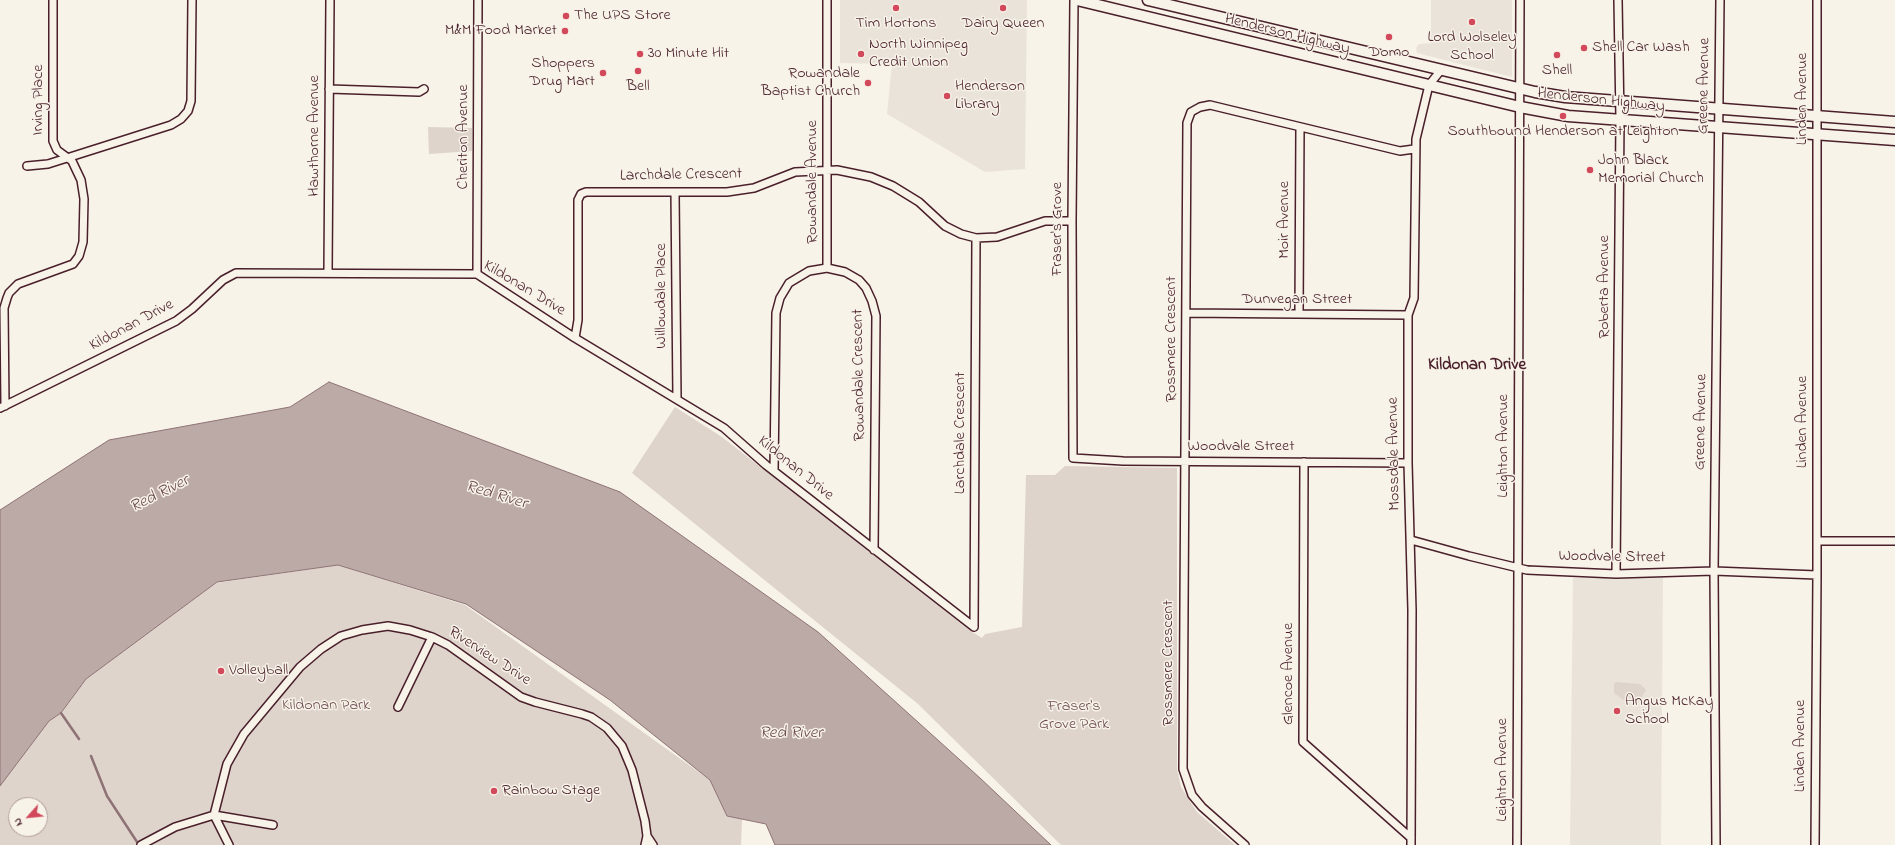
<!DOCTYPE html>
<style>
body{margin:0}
#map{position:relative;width:1895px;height:845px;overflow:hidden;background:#f7f3e8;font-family:"Indie Flower",sans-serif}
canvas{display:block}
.north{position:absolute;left:8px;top:797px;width:40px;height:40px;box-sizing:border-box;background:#f7f3e8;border:1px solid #b29e9c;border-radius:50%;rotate:243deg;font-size:11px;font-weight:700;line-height:16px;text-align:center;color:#4a1f2b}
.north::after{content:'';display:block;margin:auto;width:14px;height:18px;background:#d1495b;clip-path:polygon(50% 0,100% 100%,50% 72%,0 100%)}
</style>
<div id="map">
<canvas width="1895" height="845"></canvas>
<div class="north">N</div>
</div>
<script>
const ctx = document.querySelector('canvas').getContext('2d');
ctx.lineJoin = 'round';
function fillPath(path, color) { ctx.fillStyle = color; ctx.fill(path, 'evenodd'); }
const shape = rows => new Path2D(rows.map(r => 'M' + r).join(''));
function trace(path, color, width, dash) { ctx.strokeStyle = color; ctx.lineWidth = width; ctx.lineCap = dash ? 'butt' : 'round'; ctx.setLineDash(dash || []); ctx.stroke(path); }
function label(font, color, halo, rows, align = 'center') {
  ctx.font = font + ' "Indie Flower",sans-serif'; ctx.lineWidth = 3; ctx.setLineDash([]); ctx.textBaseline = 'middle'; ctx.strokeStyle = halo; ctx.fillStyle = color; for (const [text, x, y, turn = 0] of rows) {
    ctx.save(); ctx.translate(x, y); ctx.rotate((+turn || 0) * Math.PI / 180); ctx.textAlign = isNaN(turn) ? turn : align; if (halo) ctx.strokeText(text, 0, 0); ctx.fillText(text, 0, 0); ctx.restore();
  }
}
fillPath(shape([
 [840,0,1027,0,1025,169,985,172,887,114,892,64,840,63],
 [1431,0,1512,0,1512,77,1417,53,1416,48,1419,44,1431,43],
 [1663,577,1661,845,1570,845,1573,578]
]), '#eae3da');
fillPath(shape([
 [428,127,472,128,472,151,429,154],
 [675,407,722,437,969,630,982,638,985,634,1022,627,1026,475,1055,475,1065,466,1177,468,1177,769,1181,787,1197,812,1235,845,1061,845,918,704,632,473],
 [338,565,465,605,710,780,727,816,742,819,741,845,0,845,0,786,49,721,62,713,86,679,216,583],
 [16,805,40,805,40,829,16,829],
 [1616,682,1640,684,1646,690,1639,702,1626,702,1614,693,1614,684]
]), '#ded4cc');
const water = shape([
 [329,382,620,492,818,632,980,778,1051,845,775,845,766,824,727,816,710,780,610,700,466,604,338,565,217,582,86,679,61,713,49,721,0,786,0,510,109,440,290,407,329,382]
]);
fillPath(water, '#bcaaa7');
trace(water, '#8e7275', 1);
trace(shape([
 [61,713,79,739],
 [91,756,107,796,139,845]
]), '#8e7275', 2.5);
const street = shape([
 [827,0,827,268],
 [1074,0,1072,221,1073,458,1123,461,1408,463],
 [329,89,419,92,424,89],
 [27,166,48,164,171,125,181,119,188,111,191,101,192,0],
 [675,192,677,399],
 [328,272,330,0],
 [477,274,478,0],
 [1186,313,1408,315],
 [1299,314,1300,127],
 [575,338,578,320,578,200,581,194,586,192,727,192,754,188,795,172,837,170,871,177,893,186,919,202,945,226,961,234,976,238,997,237,1045,221,1072,221],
 [5,406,4,308,7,298,9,293,18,284,73,264,79,256,83,242,84,199,81,180,72,161,57,150,53,141,53,0],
 [0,408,176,321,192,309,223,280,236,273,477,274,575,338,724,428,766,465,974,627],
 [1304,462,1303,742,1411,838],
 [774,471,776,313,780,298,789,283,809,271,827,268,845,272,859,280,866,288,872,301,876,316,874,550],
 [1411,540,1469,556,1527,570,1616,574,1714,571,1817,575],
 [1817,541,1895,541],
 [1616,574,1620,119,1618,0],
 [974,627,976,238],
 [398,707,432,637],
 [214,815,227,764,244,734,300,667,321,649,341,636,362,630,388,626,410,630,432,637,448,645,521,697,535,702,582,714,591,717,607,728,622,746,632,770,645,821,647,836,645,845],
 [214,815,229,845],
 [647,836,653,845],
 [141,845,175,827,214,815,273,825],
 [1245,845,1202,807,1192,795,1183,769,1187,123,1191,112,1200,107,1210,105,1400,151,1414,149],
 [1411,845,1412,610,1408,463,1408,315,1414,298,1416,139,1429,85,1441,70],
 [1517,845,1520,0],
 [1716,845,1714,571,1720,0],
 [1815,845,1817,575,1817,0]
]);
const secondary = shape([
 [1077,0,1520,107,1568,116,1895,140],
 [1148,0,1535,92,1565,97,1895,122]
]);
trace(street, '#4a1f2b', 10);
trace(secondary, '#4a1f2b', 13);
trace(street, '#f7f3e8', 7);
trace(secondary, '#f7f3e8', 10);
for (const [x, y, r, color] of [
 [896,8,4,"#d1495b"],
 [1003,8,4,"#d1495b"],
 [566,16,4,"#d1495b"],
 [1472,22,4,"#d1495b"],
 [565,31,4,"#d1495b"],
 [1389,37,4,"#d1495b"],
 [1584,48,4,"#d1495b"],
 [640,54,4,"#d1495b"],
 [861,54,4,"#d1495b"],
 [1557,55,4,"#d1495b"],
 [638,71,4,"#d1495b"],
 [603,73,4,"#d1495b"],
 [868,83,4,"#d1495b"],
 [947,96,4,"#d1495b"],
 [1563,116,4,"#d1495b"],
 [1590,170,4,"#d1495b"],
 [221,671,4,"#d1495b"],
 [1617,711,4,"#d1495b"],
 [494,791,4,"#d1495b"]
]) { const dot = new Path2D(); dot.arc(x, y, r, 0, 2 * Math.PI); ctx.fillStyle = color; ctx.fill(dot); trace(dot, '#f7f3e8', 1.5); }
label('16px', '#4a1f2b', '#f7f3e8', [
 ["The UPS Store",574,16],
 ["Tim Hortons",896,24,"center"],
 ["Dairy Queen",1003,24,"center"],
 ["M&M Food Market",557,31,"right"],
 ["Lord Wolseley",1472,38,"center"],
 ["School",1472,56,"center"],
 ["North Winnipeg",869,45],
 ["Credit Union",869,63],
 ["Shell Car Wash",1592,48],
 ["Domo",1389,53,"center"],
 ["30 Minute Hit",648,54],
 ["Shoppers",595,64,"right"],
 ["Drug Mart",595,82,"right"],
 ["Shell",1557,71,"center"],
 ["Rowandale",860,74,"right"],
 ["Baptist Church",860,92,"right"],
 ["Bell",638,87,"center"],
 ["Henderson",955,87],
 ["Library",955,105],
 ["Southbound Henderson at Leighton",1563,132,"center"],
 ["John Black",1598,161],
 ["Memorial Church",1598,179],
 ["Volleyball",229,671],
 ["Angus McKay",1625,702],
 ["School",1625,720],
 ["Rainbow Stage",502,791]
], 'left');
label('16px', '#4a1f2b', '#f7f3e8', [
 ["Henderson Highway",1287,35,14],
 ["Greene Avenue",1705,86,-89],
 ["Linden Avenue",1803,99,-90],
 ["Irving Place",39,100,-90],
 ["Henderson Highway",1601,101,6],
 ["Hawthorne Avenue",315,136,-90],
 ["Cheriton Avenue",464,137,-90],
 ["Larchdale Crescent",681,176,-1],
 ["Rowandale Avenue",813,182,-90],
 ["Moir Avenue",1285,220,-90],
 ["Fraser's Grove",1058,229,-90],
 ["Roberta Avenue",1605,287,-90],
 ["Kildonan Drive",524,289,31],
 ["Willowdale Place",662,296,-90],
 ["Dunvegan Street",1297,300],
 ["Kildonan Drive",132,326,-28],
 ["Rossmere Crescent",1172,339,-90],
 ["Rowandale Crescent",860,375,-91],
 ["Greene Avenue",1702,422,-89],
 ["Linden Avenue",1803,422,-90],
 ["Larchdale Crescent",961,433,-90],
 ["Leighton Avenue",1504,446,-90],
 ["Woodvale Street",1241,447],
 ["Mossdale Avenue",1395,454,-91],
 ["Kildonan Drive",795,469,39],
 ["Woodvale Street",1612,558,1],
 ["Riverview Drive",489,657,33],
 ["Rossmere Crescent",1169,663,-90],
 ["Glencoe Avenue",1289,674,-90],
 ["Linden Avenue",1801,746,-90],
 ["Leighton Avenue",1503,770,-90]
]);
label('16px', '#6f4c53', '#f7f3e8', [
 ["Kildonan Park",326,706],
 ["Fraser's",1074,707],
 ["Grove Park",1074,725]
]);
label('bold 17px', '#4a1f2b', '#f7f3e8', [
 ["Kildonan Drive",1477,366]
]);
label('italic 17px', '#6c4950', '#f7f3e8', [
 ["Red River",160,495,-27],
 ["Red River",496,496,17],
 ["Red River",791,734]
]);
</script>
